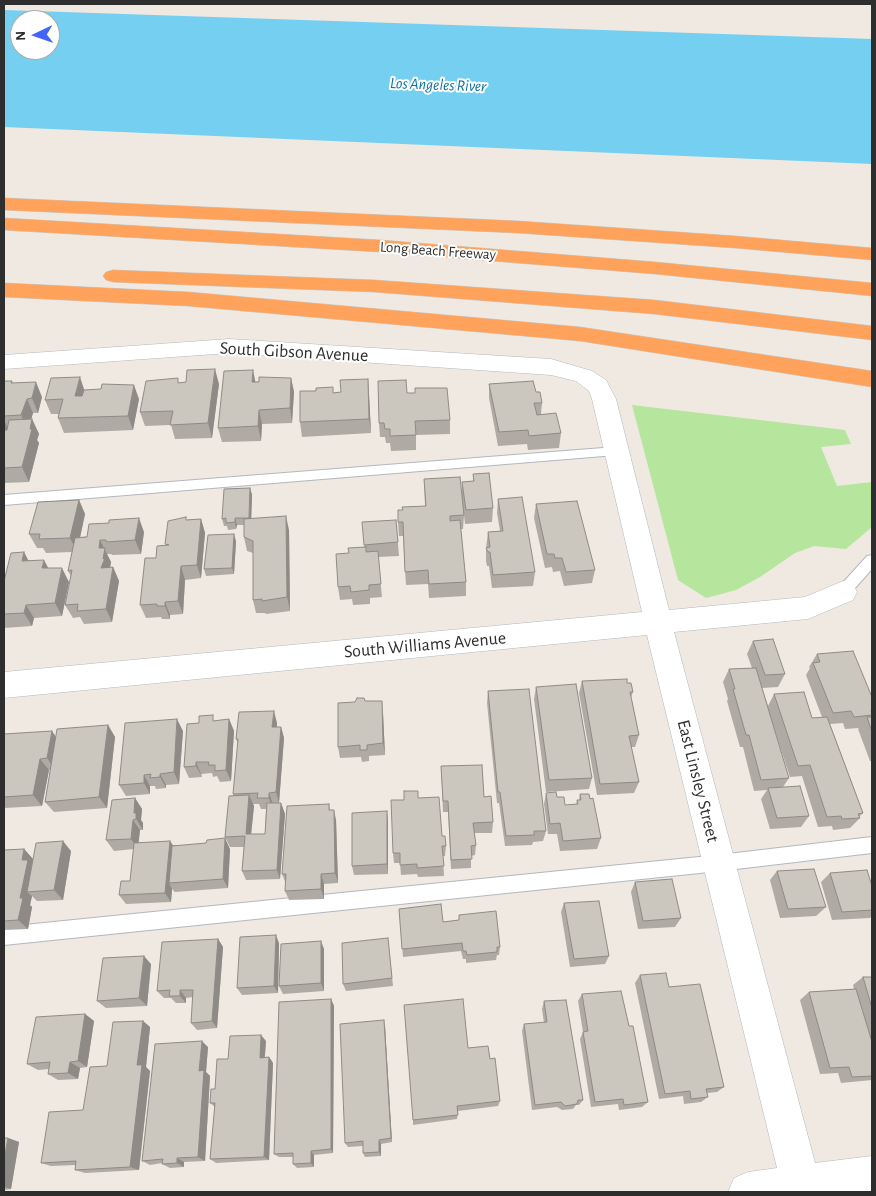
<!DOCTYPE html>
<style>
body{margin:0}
#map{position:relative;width:876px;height:1196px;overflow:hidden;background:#efe9e1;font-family:"Alegreya Sans",sans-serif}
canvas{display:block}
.frame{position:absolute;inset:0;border:5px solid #2e2e2e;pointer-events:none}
.north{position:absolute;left:10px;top:10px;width:50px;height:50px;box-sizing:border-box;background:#fff;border:1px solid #ababab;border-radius:50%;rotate:267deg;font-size:14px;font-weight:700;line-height:20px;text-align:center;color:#2e2e2e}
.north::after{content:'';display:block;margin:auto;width:18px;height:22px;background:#4264fb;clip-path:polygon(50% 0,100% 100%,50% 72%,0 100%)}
</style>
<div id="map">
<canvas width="876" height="1196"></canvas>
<div class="frame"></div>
<div class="north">N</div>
</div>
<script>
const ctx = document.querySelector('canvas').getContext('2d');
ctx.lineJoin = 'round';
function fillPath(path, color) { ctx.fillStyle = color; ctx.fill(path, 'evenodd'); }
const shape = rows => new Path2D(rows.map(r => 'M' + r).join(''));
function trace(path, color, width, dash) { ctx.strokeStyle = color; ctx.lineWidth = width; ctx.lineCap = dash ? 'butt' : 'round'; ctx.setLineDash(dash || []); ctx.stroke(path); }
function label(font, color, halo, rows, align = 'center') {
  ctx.font = font + ' "Alegreya Sans",sans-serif'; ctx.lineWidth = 4; ctx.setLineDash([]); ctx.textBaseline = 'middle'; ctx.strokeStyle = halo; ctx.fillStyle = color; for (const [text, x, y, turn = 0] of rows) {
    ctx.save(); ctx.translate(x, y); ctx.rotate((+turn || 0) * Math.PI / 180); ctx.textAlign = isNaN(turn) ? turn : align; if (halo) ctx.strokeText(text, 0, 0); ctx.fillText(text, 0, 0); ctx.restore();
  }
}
fillPath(shape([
 [632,405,845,430,851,444,821,447,837,486,872,482,872,527,846,549,814,546,795,553,760,577,736,590,706,598,678,580]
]), '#b6e59e');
fillPath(shape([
 [4,10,872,39,872,164,4,127],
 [20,20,50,20,50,50,20,50]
]), '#75cff0');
const lane = shape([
 [616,447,622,451,616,455,4,505,4,495,616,447],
 [872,555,872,569,848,596,843,598,838,596,836,592,838,588,867,556,872,555],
 [872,837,872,853,719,871,4,945,4,927,719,855,872,837]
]);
const street = shape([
 [229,339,551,359,592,371,606,380,616,399,669,610,805,597,843,581,853,584,857,592,853,600,808,619,674,632,815,1163,872,1156,872,1192,728,1192,734,1178,748,1172,777,1168,647,635,4,698,4,672,642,612,592,399,589,391,576,381,551,375,229,353,4,369,4,355,229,339]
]);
const highway = shape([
 [4,198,518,221,735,236,872,248,872,260,735,248,518,233,4,210,4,198],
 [4,218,380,240,655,262,872,283,872,296,655,274,380,252,4,230,4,218],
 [113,270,374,280,654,300,872,326,872,340,654,314,374,292,113,282,106,280,103,276,106,272,113,270],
 [4,283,188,292,580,327,872,371,872,387,580,341,188,306,4,297,4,283]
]);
trace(lane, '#b4b7c1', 2);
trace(street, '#b4b7c1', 1);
trace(highway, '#c9c9c9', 1);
fillPath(lane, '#fff');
fillPath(street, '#fff');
fillPath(highway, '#ffa35c');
fillPath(shape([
 [291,378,294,392,292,423,262,424,261,441,222,442,218,428,255,382],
 [368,379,371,433,302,437,300,422,333,393,341,392],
 [4,381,12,381,13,383,42,397,38,413,33,413,31,419,32,419,39,434,37,440,39,443,29,482,4,483],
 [219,384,212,438,175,439,171,425,145,426,140,412],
 [489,384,536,392,542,403,541,414,561,433,559,448,528,450,527,444,498,446,489,398],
 [85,390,139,399,133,430,64,433,58,418,59,414,51,414,45,400],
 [407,393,450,420,450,434,416,435,416,450,391,451,390,443,386,443,385,437,380,437,379,423],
 [473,474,493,508,492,522,465,524,462,496,464,515,463,529,461,529,466,582,466,596,429,598,428,584,406,585,403,536,399,536,398,522,403,510,425,506,424,479,462,496,462,482,473,481],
 [250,488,252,495,251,519,289,530,290,611,266,614,265,613,256,613,253,600,253,553,247,551,244,537,244,525,237,525,236,529,228,530,227,526,224,526,222,519],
 [498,499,535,572,533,586,492,588,489,566,487,566,486,561,486,548,488,532,500,531,497,513],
 [79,500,85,514,80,537,144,532,141,554,112,555,111,554,107,554,111,562,110,567,113,567,119,581,112,622,84,624,80,617,73,618,65,605,71,576,68,571,72,552,46,553,43,548,37,548,29,534],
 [536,504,595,570,592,583,564,586,560,571,553,572,552,567,545,568,534,518],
 [201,519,205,533,201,578,185,580,183,614,170,615,170,619,162,619,161,617,146,618,140,605,156,558,166,545,165,544,187,520],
 [396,520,399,556,378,557,382,597,370,598,370,604,353,605,352,599,340,600,338,587,349,553,364,547,364,545],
 [236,541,234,574,206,576,204,569],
 [24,552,28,560,48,568,69,582,62,616,34,618,32,626,4,628,4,581],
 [753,641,785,674,778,687,762,688,768,706,774,694,812,718,822,717,806,675,810,668,809,667,817,654,872,697,872,761,870,761,858,729,859,728,845,729,843,723,830,724,863,813,859,817,860,818,850,828,833,830,832,826,818,827,802,776,790,777,773,725,789,778,783,787,809,816,801,827,770,829,761,799,767,790,754,791,743,747,740,747,727,701,728,699,723,682,729,669,752,668,747,654],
 [582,681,627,683,633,692,631,697,639,735,635,747,631,747,639,782,634,793,597,795,579,693],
 [536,687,592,778,589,789,546,792,534,699],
 [488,691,546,831,543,841,533,842,532,845,505,846,499,803,497,803,487,703],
 [365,701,383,713,385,755,369,756,369,761,362,762,361,757,340,758,338,747],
 [229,719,234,731,231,781,220,782,217,776,213,777,212,773,201,774,202,777,189,778,184,767,215,721],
 [277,723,277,727,281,727,284,738,279,803,281,803,285,814,280,879,246,880,242,871,244,847,230,847,225,837,233,796,233,794,238,744,236,739],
 [253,804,259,804,261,809,266,809,265,834,251,834,254,806],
 [108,725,115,737,107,808,54,812,45,802,51,770,49,770,42,806,4,808,4,734,56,737],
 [183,731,179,784,166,785,166,788,156,789,155,786,150,786,150,794,126,796,119,785],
 [441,766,484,797,493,822,492,833,474,833,476,845,475,855,471,856,471,868,451,869,448,812,443,812],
 [546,793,557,797,565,805,576,805,577,800,579,800,580,794,590,799,601,838,597,849,560,851,557,834,548,834,544,804],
 [135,798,142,809,141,820,143,823,143,830,140,830,138,843,170,841,173,845,230,849,228,888,175,892,172,889,171,902,126,904,119,895,130,881,134,849,114,851,106,840],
 [418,798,442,836,446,846,445,856,443,856,444,876,418,877,417,874,401,875,400,863,394,863,393,853],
 [329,804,330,810,336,820,338,883,324,884,324,899,289,900,285,891,286,884,282,874],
 [387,811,388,822,388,874,354,875,352,866],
 [24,849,33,859,71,851,63,900,37,901,32,896,30,905,32,907,28,929,4,930,4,850],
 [777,871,826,907,816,916,780,918,770,880],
 [830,873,872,886,872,916,870,918,832,920,821,882],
 [635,882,681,918,675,927,638,929,631,892],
 [564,903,609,956,605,964,570,967,561,912],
 [399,909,443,922,459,920,459,915,500,947,499,955,497,955,496,960,466,963,466,959,463,959,461,951,403,957],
 [218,939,223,947,217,1028,197,1030,191,1023,193,997,186,998,186,1003,176,1003,171,998,164,998,157,991],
 [279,943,278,993,242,995,237,988],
 [389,946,393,986,346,991,343,984],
 [324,949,324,991,283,994,279,986],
 [151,964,147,1006,106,1008,97,1001],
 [640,975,669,987,724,1087,717,1092,707,1093,708,1097,701,1102,684,1104,683,1096,659,1099,635,983],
 [863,977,872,977,872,1080,841,1083,838,1073,820,1074,800,1000,809,992,854,989,853,985],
 [582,994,629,1026,648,1102,642,1107,619,1110,618,1104,591,1107,580,1039,583,1032,578,1001],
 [331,999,334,1006,333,1153,314,1155,314,1167,297,1168,293,1164,293,1157,279,1157,274,1154],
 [544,1001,583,1100,579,1105,576,1105,573,1109,562,1110,557,1107,532,1110,522,1031,524,1024,544,1023,542,1009],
 [85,1014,94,1021,87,1067,80,1068,78,1079,58,1080,48,1074,49,1069,38,1070,27,1064],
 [143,1021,150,1027,146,1067,150,1071,139,1170,85,1173,75,1170,76,1165,51,1166,41,1163,83,1110,107,1066],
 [385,1026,392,1142,381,1144,381,1156,365,1157,363,1153,363,1146,348,1147,345,1143],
 [266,1041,265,1057,269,1057,273,1063,269,1160,216,1163,210,1159,215,1107,210,1103,215,1089,228,1059],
 [208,1047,206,1072,210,1076,205,1161,184,1162,184,1167,170,1168,162,1164,162,1163,150,1165,142,1161],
 [468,1048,490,1059,500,1101,498,1106,458,1111,457,1119,413,1125,413,1120],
 [4,1138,8,1138,19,1142,11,1189,4,1190]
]), '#afaba4');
fillPath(shape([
 [215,369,219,384,212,438,208,423],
 [253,370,256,385,252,382],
 [80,377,85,392,81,411,75,396],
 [291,378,294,392,292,423,290,408],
 [368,379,369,393,371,433,369,419],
 [36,382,42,397,38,413,32,398],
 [134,385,139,399,133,430,128,416],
 [27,399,33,413,28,430,21,415],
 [259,410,262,424,261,441,258,426],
 [32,419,39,434,37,440,39,443,29,482,22,467,30,429],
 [4,420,9,431,4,439],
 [250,488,252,495,251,525,249,518],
 [79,500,85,514,77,552,70,538],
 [286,516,289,530,290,611,287,597],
 [139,518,144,532,141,554,135,540],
 [235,518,237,525,236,529,235,522],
 [201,519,205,533,201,578,197,565],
 [234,534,236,541,234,574,232,568],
 [100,540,111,562,110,568,101,568,99,548],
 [24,552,31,566,22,561],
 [44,560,51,573,42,568],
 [181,566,185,580,183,614,178,601],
 [113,567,119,581,112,622,106,609],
 [62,568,69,582,62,616,55,603],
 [165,602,170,615,170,619,165,606],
 [26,605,34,618,32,626,24,613],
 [382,701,383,713,385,755,383,743],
 [274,711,277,723,276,739,272,727],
 [177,719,183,731,179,784,174,772],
 [229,719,234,731,231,781,226,770],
 [108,725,115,737,107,808,99,797],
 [281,727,284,738,279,803,276,792],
 [52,731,60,743,55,770,47,758],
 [40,759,49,770,42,806,33,795],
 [196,762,201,774,202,777,196,766],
 [160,774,166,785,166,788,160,777],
 [144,775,150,786,150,794,144,783],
 [269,793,273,804,272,809,269,798],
 [249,795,254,806,250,845,246,834],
 [135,798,142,809,141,820,143,823,143,830,136,819,134,813],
 [281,803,285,814,280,879,277,870],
 [334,810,336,820,338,883,335,873],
 [387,811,388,822,388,874,387,864],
 [133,820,140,830,138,849,131,839],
 [225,838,230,849,228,888,223,879],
 [63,841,71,851,63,900,54,890],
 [170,841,176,851,169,883,172,889,171,902,165,893],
 [24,849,33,859,27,892,32,896,30,905,32,907,28,929,18,920,22,860],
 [321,874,324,884,324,899,321,889],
 [276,935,279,943,278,993,274,986],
 [218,939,223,947,217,1028,212,1021],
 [321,941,324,949,324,991,321,983],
 [144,956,151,964,147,1006,139,998],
 [180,990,186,998,186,1003,180,996],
 [331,999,334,1006,333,1153,331,1149],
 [85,1014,94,1021,87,1067,78,1061],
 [384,1020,385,1026,392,1142,391,1138],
 [143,1021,150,1027,146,1067,150,1071,139,1170,130,1167,137,1065],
 [261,1035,266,1041,264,1064,260,1058],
 [202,1041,208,1047,206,1072,210,1076,205,1161,198,1157,199,1071],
 [269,1057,273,1063,269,1160,264,1157],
 [70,1062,80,1068,78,1079,68,1073],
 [8,1138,19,1142,11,1189,4,1187,4,1160],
 [379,1140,381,1144,381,1156,379,1152],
 [311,1151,314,1155,314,1167,311,1163],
 [177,1158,184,1162,184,1167,177,1163]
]), '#8e8b86');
const building = shape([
 [215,369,208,423,170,425,173,411,140,412,146,381,178,378,178,383,186,382,187,370,215,369],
 [253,370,252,382,259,382,259,377,291,378,290,408,259,410,258,426,218,428,224,371,253,370],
 [80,377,75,396,82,396,84,390,101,389,102,384,134,385,128,416,58,418,63,399,45,400,51,378,80,377],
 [368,379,369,419,300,422,300,391,316,391,316,388,333,387,333,393,341,392,340,380,368,379],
 [406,380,407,393,415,393,415,388,447,388,450,420,415,421,416,435,390,436,390,429,385,429,384,423,379,423,378,381,406,380],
 [4,381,12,381,11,383,36,382,32,398,27,399,21,415,4,416,4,381],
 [533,381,536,392,540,392,542,403,534,403,537,415,556,413,561,433,529,436,528,430,499,432,489,384,533,381],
 [32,419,30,429,32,429,22,467,4,468,4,433,5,430,7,430,9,420,32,419],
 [489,473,493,508,466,510,462,482,474,481,473,474,489,473],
 [460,477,464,515,450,516,450,521,460,520,466,582,429,584,428,570,405,572,403,522,398,522,398,510,403,510,402,507,426,506,424,479,460,477],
 [250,488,249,518,235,518,235,522,226,523,226,518,222,519,224,489,250,488],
 [522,497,535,572,493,575,490,552,488,552,486,548,490,547,488,532,503,531,498,499,522,497],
 [79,500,70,538,39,539,40,534,29,534,38,502,79,500],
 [577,501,595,570,566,572,562,558,555,558,554,554,547,554,536,504,577,501],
 [286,516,287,597,262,601,262,599,253,600,253,541,244,537,244,519,286,516],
 [186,517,186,520,201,519,197,565,181,566,178,601,165,602,165,606,157,606,157,604,140,605,145,558,156,558,157,546,169,545,165,544,168,521,186,517],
 [139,518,135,540,106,542,106,540,100,540,99,548,105,548,103,559,105,558,101,568,113,567,106,609,77,611,78,604,65,605,72,570,68,571,75,538,87,537,89,524,109,523,109,520,139,518],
 [396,520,398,542,364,545,362,522,396,520],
 [234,534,232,568,204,569,208,535,234,534],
 [366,547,366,552,378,551,381,584,369,585,369,590,351,592,350,586,338,587,336,554,349,553,348,548,366,547],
 [24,552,22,561,44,560,42,568,62,568,55,603,26,605,24,613,4,614,4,581,11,553,24,552],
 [773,639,785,674,765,675,753,641,773,639],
 [853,651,872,697,872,710,871,710,872,715,854,717,851,711,833,713,813,663,820,662,817,654,853,651],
 [756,668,789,778,761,780,749,735,746,735,733,689,735,689,729,669,756,668],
 [627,679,627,683,631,683,633,692,630,692,639,735,629,736,639,782,600,784,582,681,627,679],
 [576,684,592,778,549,780,536,687,576,684],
 [529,689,546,831,534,831,534,835,506,836,500,792,498,792,488,691,529,689],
 [804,692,812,718,827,717,863,813,858,814,860,818,842,819,841,816,827,817,810,765,798,766,774,694,804,692],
 [357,698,364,698,365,701,382,701,383,743,367,745,367,750,360,750,360,745,338,747,338,703,355,702,357,698],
 [274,711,272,727,281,727,276,792,269,793,269,798,257,798,258,793,233,794,238,739,236,739,239,712,274,711],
 [213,715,213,721,229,719,226,770,215,771,215,765,208,765,209,762,196,762,196,766,184,767,187,724,199,723,199,716,213,715],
 [867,717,872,717,872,732,867,717],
 [177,719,174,772,160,774,160,777,150,778,151,774,144,775,144,783,119,785,125,723,177,719],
 [108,725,99,797,45,802,57,729,108,725],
 [52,731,47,758,40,759,33,795,4,797,4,734,52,731],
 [482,765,484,797,491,796,493,822,473,823,476,845,471,846,472,859,451,860,448,801,443,801,441,766,482,765],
 [800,786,809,816,777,818,768,788,800,786],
 [404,791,418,791,418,798,439,797,442,836,445,836,446,846,442,846,444,866,417,868,417,864,400,865,400,853,393,853,391,800,404,800,404,791],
 [556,792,557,797,564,797,565,805,578,804,577,800,581,800,580,794,589,794,590,799,593,798,601,838,563,841,560,823,550,824,546,793,556,792],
 [249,795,246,834,265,834,267,803,281,803,277,870,242,871,245,836,225,837,229,796,249,795],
 [135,798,134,813,136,813,136,819,133,820,131,839,106,840,112,800,135,798],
 [329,804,329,810,334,810,335,873,321,874,321,889,285,891,286,874,282,874,287,806,329,804],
 [387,811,387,864,352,866,352,813,387,811],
 [225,838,223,879,169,883,172,846,206,843,207,840,225,838],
 [63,841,54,890,27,892,36,843,63,841],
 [170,841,165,893,119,895,121,881,130,881,134,843,170,841],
 [24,849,22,860,28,860,20,898,23,898,18,920,4,921,4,850,24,849],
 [814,869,826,907,788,909,777,871,814,869],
 [867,870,872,886,872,910,842,912,830,873,867,870],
 [672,879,681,918,643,921,635,882,672,879],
 [599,901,609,956,574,959,564,903,599,901],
 [441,904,443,922,459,920,459,915,496,911,500,947,497,947,497,952,467,955,466,951,463,951,462,943,402,949,399,909,441,904],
 [276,935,274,986,237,988,240,937,276,935],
 [388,938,392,978,343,984,342,943,388,938],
 [218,939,212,1021,191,1023,193,990,180,990,180,996,169,996,170,990,157,991,162,942,218,939],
 [321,941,321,983,279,986,281,944,321,941],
 [144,956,139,998,97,1001,103,958,144,956],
 [666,973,669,987,700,984,724,1087,706,1089,708,1097,691,1099,690,1091,665,1094,640,975,666,973],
 [863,977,872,977,872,1008,863,977],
 [856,989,872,1042,872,1076,852,1077,849,1067,830,1068,809,992,856,989],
 [621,991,629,1026,633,1026,648,1102,624,1105,623,1099,595,1102,583,1032,588,1031,582,994,621,991],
 [331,999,331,1149,311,1151,311,1163,293,1164,293,1153,274,1154,279,1002,331,999],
 [463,999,468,1048,488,1046,490,1059,495,1058,500,1101,457,1106,458,1115,413,1120,404,1005,463,999],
 [566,1000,583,1100,578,1100,577,1104,565,1106,561,1102,535,1105,524,1024,547,1022,544,1001,566,1000],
 [85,1014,78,1061,70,1062,68,1073,48,1074,50,1062,27,1064,36,1017,85,1014],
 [384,1020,391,1138,379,1140,379,1152,363,1153,363,1141,345,1143,340,1024,384,1020],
 [143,1021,137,1065,142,1065,130,1167,75,1170,76,1161,41,1163,49,1112,83,1110,90,1067,107,1066,113,1022,143,1021],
 [261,1035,260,1058,269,1057,264,1157,210,1159,215,1103,210,1103,211,1089,215,1089,217,1059,228,1059,230,1036,261,1035],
 [202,1041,199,1071,204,1070,198,1157,177,1158,177,1163,162,1164,163,1159,142,1161,155,1044,202,1041],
 [4,1138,8,1138,4,1160,4,1138]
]);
fillPath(building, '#cbc7bf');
trace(building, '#8e8b86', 1);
label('15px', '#2e2e2e', '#fff', [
 ["Long Beach Freeway",438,251,4]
]);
label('italic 16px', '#0d6fa3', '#fff', [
 ["Los Angeles River",438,85,2]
]);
label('18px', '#2e2e2e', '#fff', [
 ["South Gibson Avenue",294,352,3],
 ["South Williams Avenue",425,645,-5],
 ["East Linsley Street",698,781,76]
]);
</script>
